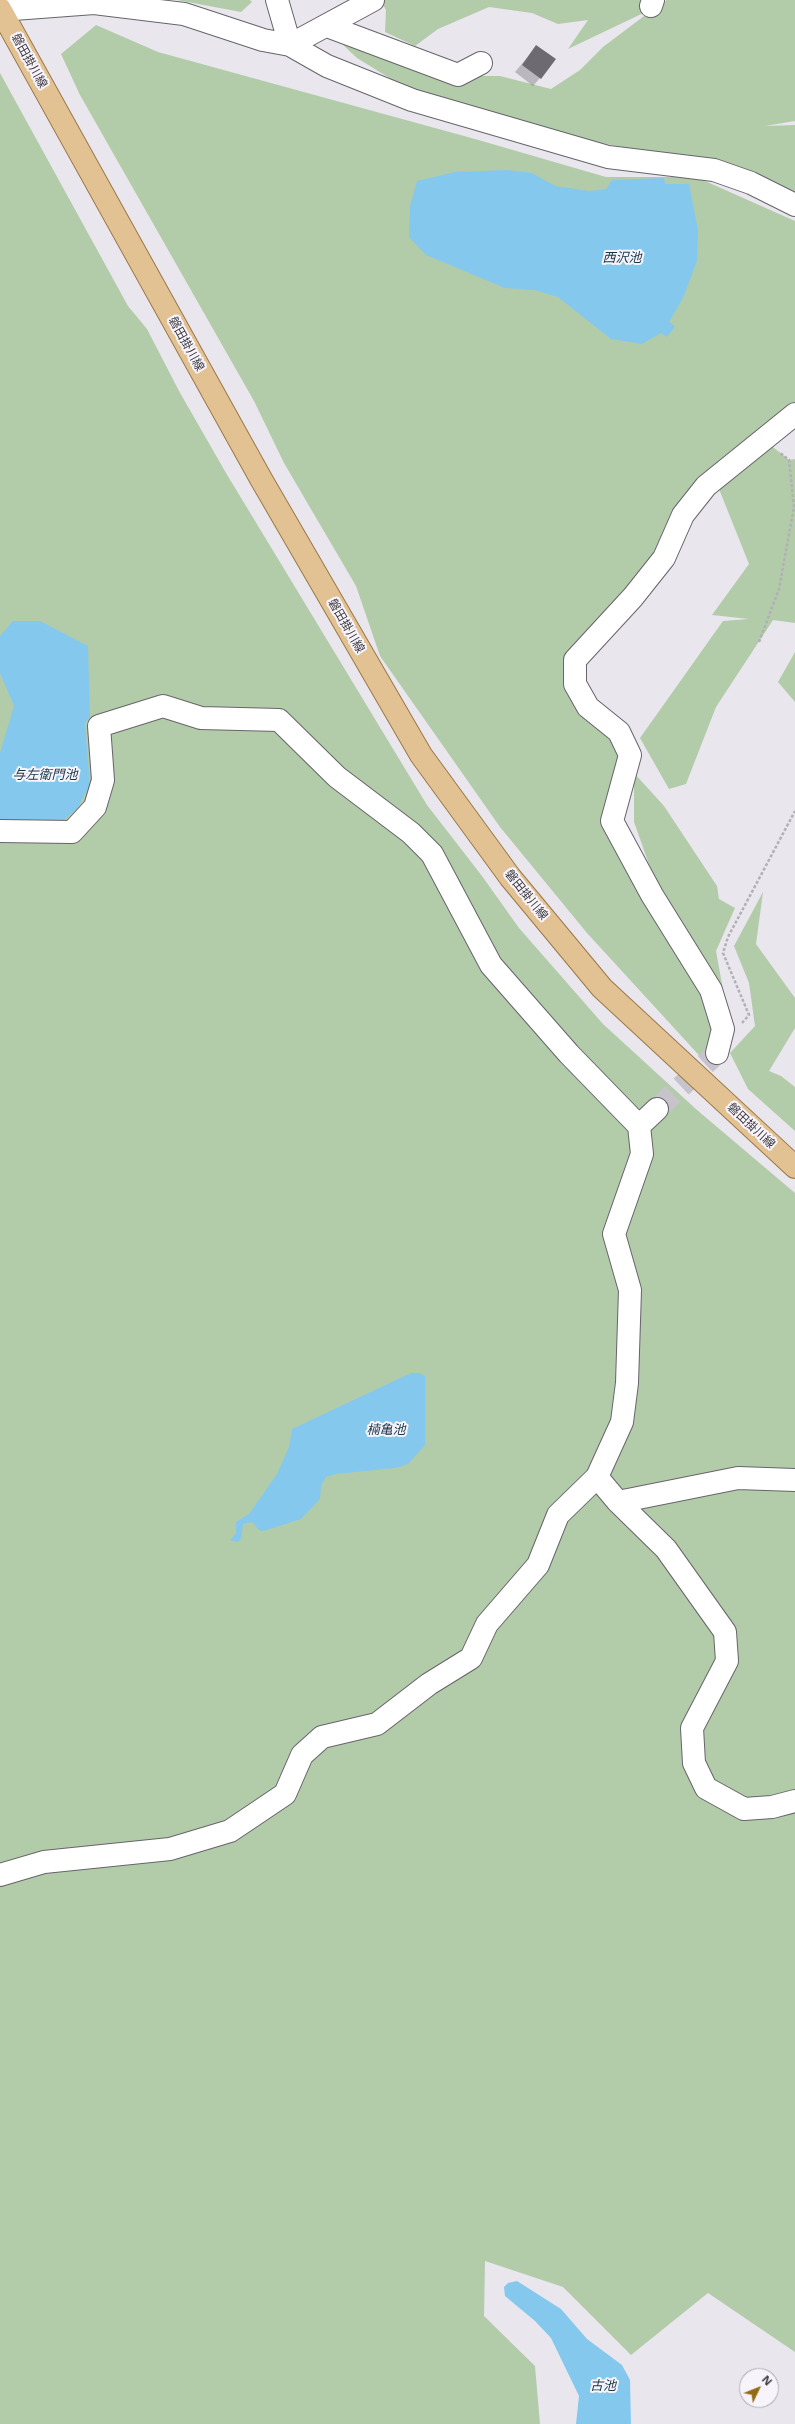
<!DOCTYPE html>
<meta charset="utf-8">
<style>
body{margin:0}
#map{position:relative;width:795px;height:2424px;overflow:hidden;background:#e9e6ee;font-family:"Open Sans",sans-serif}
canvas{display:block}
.north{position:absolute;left:739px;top:2368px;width:40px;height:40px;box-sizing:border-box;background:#f7f4fc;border:1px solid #aca9af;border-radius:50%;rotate:47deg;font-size:11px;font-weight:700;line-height:16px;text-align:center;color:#3b393c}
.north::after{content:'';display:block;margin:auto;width:14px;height:18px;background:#926b13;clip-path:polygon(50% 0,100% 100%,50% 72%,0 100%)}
</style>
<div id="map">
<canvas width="795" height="2424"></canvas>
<div class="north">N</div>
</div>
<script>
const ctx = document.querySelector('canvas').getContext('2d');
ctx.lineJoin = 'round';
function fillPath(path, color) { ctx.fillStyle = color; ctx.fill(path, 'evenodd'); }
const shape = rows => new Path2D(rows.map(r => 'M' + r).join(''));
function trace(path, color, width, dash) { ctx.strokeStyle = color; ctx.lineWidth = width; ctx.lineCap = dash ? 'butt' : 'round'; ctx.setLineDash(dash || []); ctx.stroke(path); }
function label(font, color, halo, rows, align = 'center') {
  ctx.font = font + ' "Open Sans","Noto Sans JP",sans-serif'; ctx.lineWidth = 4; ctx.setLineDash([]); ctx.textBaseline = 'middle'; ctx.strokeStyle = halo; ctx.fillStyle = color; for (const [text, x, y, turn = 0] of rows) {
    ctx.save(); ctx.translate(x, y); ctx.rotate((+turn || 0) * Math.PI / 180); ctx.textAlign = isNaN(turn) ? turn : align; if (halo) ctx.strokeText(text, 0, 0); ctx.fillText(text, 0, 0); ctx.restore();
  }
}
fillPath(shape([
 [177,0,250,0,252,2,241,12],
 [380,0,661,0,660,5,667,0,795,0,795,121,765,126,795,125,795,194,738,166,683,159,540,131,399,84,357,58,341,43,461,76,500,76,551,89,580,70,603,47,656,7,568,49,588,20,558,24,532,13,489,7,438,29,415,46,385,32,386,10],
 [96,25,158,52,475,139,606,177,696,177,795,221,795,414,763,439,789,460,795,459,795,623,773,620,716,707,686,784,669,789,640,738,723,621,749,619,712,615,749,564,715,479,759,441,695,481,664,558,575,660,583,697,630,755,612,821,723,1029,708,1065,587,933,500,827,380,656,356,586,284,463,254,401,80,95,61,54],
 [0,73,128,306,147,329,179,391,226,473,427,805,482,876,519,928,603,1024,697,1110,795,1193,795,2352,708,2293,631,2355,563,2287,485,2261,484,2316,535,2366,540,2424,0,2424],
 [795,652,795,702,778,682],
 [634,773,664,806,717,886,719,899,735,908,716,951,726,1006,662,901,634,822],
 [763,892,756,944,795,998,795,1028,769,1071,781,1076,795,1087,795,1131,748,1089,730,1053,755,1026,749,983,734,946]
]), '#b2cca9');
fillPath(shape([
 [507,170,532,173,555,186,589,191,606,189,612,180,664,178,665,184,689,184,698,230,697,261,683,298,669,322,675,326,667,337,661,333,642,344,611,339,558,297,534,290,505,288,426,255,409,237,410,206,417,181,455,172],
 [13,621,40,621,88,646,90,717,85,723,90,785,77,809,60,823,0,833,0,753,14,706,0,673,0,636],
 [411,1373,419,1373,425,1376,425,1445,408,1464,395,1468,336,1474,326,1477,321,1486,320,1499,301,1519,267,1530,260,1531,252,1522,243,1524,241,1539,237,1542,230,1540,236,1534,236,1522,249,1514,277,1474,289,1447,292,1429],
 [517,2281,561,2309,587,2339,622,2365,630,2380,631,2424,576,2424,579,2396,551,2338,535,2321,505,2296,504,2287,508,2283]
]), '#85c8ed');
fillPath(shape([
 [536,47,540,78,533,86,515,72]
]), '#0003');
fillPath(shape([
 [536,45,556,59,541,79,522,65]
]), '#6d6a71');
trace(shape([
 [657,1109,717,1053]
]), '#c6c3ca', 22, [22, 11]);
const minor = shape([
 [277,0,290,45],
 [651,6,653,0],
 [0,10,94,3,184,14,263,40,290,45,327,66,412,100,608,157,714,170,751,183,795,205],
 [327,26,458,75,481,63],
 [290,45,373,0],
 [0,831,72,832,95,807,103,780,99,726,163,706,201,718,279,720,337,777,411,833,432,854,491,965,569,1054,639,1126],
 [717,1053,723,1029,711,990,652,895,612,821,630,755,619,732,588,707,575,684,575,660,633,597,664,558,683,515,706,486,795,414],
 [657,1109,639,1126,642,1154,614,1234,630,1290,627,1383,622,1422,597,1477,618,1502,666,1549,725,1632,727,1661,692,1728,694,1763,706,1788,744,1809,772,1807,795,1801],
 [618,1502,738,1478,795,1480],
 [0,1875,44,1862,170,1849,230,1831,285,1794,302,1755,322,1737,377,1724,429,1684,471,1658,487,1624,538,1565,558,1515,597,1477]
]);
const major = shape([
 [0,9,261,479,421,755,510,877,602,988,795,1167]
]);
trace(minor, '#67646b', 24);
trace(major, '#9b7846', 24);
trace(shape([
 [759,642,779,589,794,507,789,460,779,452],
 [742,1023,749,1015,723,953,728,937,795,811]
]), '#b2afb5', 2.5, [3, 2]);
trace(minor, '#fff', 22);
trace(major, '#e2c293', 22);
label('12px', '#3b393c', '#f7f4fc', [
 ["磐田掛川線",29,61,61],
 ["磐田掛川線",186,344,61],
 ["磐田掛川線",346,626,60],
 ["磐田掛川線",526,895,51],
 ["磐田掛川線",751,1126,43]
]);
label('italic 13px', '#163545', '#f7f4fc', [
 ["西沢池",622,258],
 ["与左衛門池",45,775],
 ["楠亀池",386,1430],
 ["古池",603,2386]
]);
</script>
